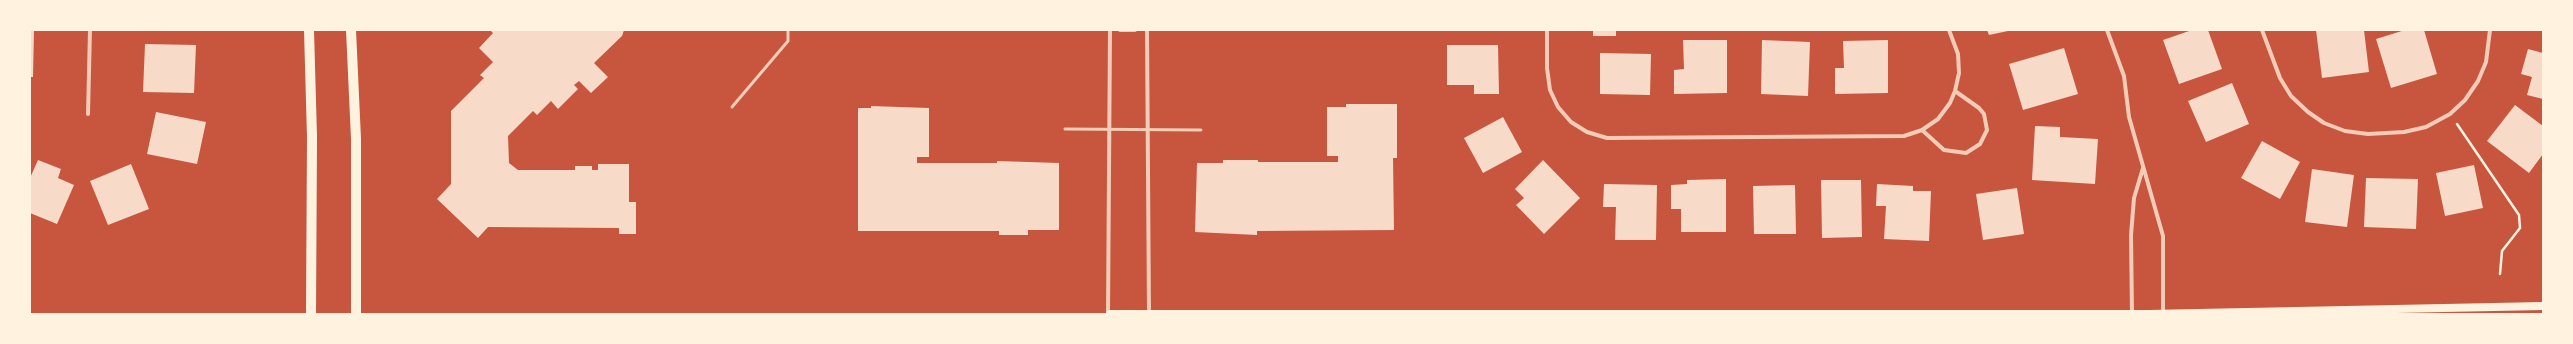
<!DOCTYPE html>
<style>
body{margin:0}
#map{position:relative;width:2573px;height:344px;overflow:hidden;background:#c8553d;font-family:"DejaVu Sans",sans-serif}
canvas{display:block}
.frame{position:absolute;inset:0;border:31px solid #fff3e0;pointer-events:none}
</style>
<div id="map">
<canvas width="2573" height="344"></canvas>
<div class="frame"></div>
</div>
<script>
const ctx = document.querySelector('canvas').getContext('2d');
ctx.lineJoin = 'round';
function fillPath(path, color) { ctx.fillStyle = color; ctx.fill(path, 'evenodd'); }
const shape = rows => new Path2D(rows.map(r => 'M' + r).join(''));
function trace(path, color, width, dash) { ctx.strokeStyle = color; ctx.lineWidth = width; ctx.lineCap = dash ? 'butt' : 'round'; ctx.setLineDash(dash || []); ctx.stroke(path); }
fillPath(shape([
 [30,30,34,30,33,77,30,77],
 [490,30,624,30,622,36,594,63,608,77,591,93,579,81,574,85,578,89,558,109,551,101,537,115,533,111,508,136,509,163,518,170,575,170,575,166,592,166,592,170,598,170,598,164,629,164,629,202,636,202,636,234,619,234,619,228,488,227,478,238,437,199,451,184,451,111,484,78,480,75,493,62,479,48,493,33],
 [1593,30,1616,30,1616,36,1593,36],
 [1987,30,2008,30,2008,31,1989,35],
 [2192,30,2208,30,2222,69,2179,84,2163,40],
 [2316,30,2364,30,2369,72,2322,78],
 [2405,30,2424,30,2437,74,2391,88,2376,39],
 [1683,40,1727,40,1727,93,1674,94,1674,70,1684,69],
 [1762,40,1810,42,1808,96,1761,94],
 [1888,40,1888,93,1835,94,1835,68,1844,68,1843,41],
 [145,44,196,45,194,93,143,92],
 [1447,45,1498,45,1499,94,1474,94,1474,85,1447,85],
 [2064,48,2078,94,2023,110,2009,64],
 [2528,49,2543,53,2543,99,2527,95,2532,77,2521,74],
 [1600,53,1651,54,1650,95,1600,94],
 [2232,83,2249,124,2206,142,2188,101],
 [1346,104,1397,104,1397,158,1393,158,1394,230,1257,231,1257,235,1195,232,1197,163,1223,163,1223,160,1258,160,1258,162,1338,162,1338,156,1327,156,1327,107,1346,107],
 [2515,105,2543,126,2543,154,2529,173,2487,141],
 [871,106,929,108,929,157,917,157,917,163,997,163,997,161,1059,163,1059,230,1028,230,1028,235,999,235,999,231,858,231,858,108,871,108],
 [156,112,206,122,197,164,147,154],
 [1503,117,1522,152,1483,173,1464,138],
 [2035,126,2060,127,2060,137,2098,139,2095,184,2032,180],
 [2262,141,2300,162,2280,199,2241,178],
 [38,160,61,169,58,178,74,185,57,224,30,213,30,178],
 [1543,160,1580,198,1544,234,1516,205,1524,198,1515,189],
 [131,164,149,209,108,225,90,181],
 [2474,165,2483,208,2445,216,2436,173],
 [2312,169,2354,175,2347,227,2305,222],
 [2366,178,2418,179,2416,229,2364,227],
 [1726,179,1726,232,1681,232,1681,209,1671,209,1671,185,1687,184,1687,180],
 [1821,180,1861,180,1862,237,1822,238],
 [1604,184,1657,185,1656,240,1615,240,1616,207,1603,207],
 [1877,184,1913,186,1913,191,1931,191,1929,241,1884,239,1886,206,1876,206],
 [1795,185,1796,234,1754,234,1753,186],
 [2017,188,2024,234,1983,240,1976,194]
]), '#f7dbc8');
trace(shape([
 [2457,124,2519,215,2520,228,2502,251,2500,274]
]), '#fff3e0', 2.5);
trace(shape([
 [732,107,788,41,788,30],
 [1065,129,1201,130]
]), '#f1ccb7', 3);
trace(shape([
 [1120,30,1135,30],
 [1147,30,1149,313],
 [1547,30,1547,68,1550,90,1558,107,1571,122,1587,132,1607,138,1904,136,1922,130,1938,119,1950,103,1955,91,1959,73,1958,54,1949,30],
 [2107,30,2124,76,2129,117,2163,236,2163,314],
 [2262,30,2280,78,2291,96,2308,112,2324,123,2345,131,2368,134,2404,132,2426,127,2450,114,2465,100,2478,81,2486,62,2490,30],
 [88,114,90,30],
 [1922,130,1944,150,1966,153,1980,144,1987,130,1984,114,1979,108,1955,91],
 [1108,314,1110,30],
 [2132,314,2131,235,2134,198,2143,168]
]), '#f1ccb7', 4);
trace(shape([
 [1110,314,2149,314,2543,306]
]), '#fff3e0', 8);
trace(shape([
 [309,30,312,137,311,314],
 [351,30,356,139,356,314]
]), '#fff3e0', 10);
</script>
